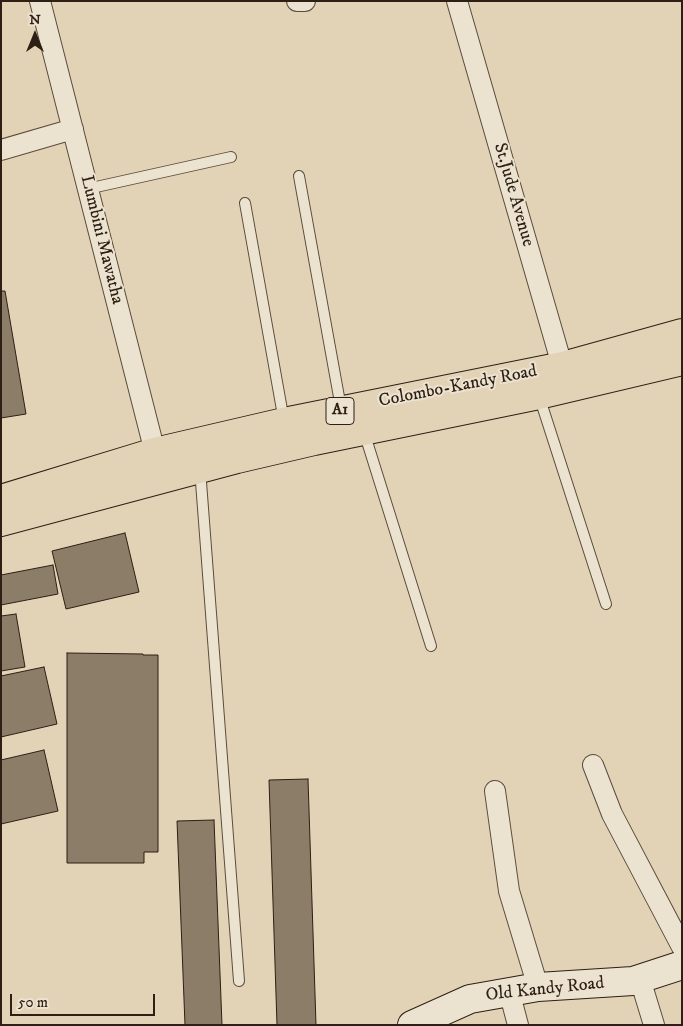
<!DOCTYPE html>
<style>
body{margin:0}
#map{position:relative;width:683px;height:1026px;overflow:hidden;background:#e2d3b6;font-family:"IM FELL DW Pica",serif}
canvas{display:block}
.frame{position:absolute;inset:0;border:2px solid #2d1f14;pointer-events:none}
.north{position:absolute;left:10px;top:10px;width:50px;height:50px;-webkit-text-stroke:4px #ece2d0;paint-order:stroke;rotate:0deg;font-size:14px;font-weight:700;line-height:20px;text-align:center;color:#2d1f14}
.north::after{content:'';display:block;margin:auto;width:18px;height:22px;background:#2d1f14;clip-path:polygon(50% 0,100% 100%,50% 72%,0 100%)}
.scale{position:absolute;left:10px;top:994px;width:145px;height:22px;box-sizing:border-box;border:2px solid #2d1f14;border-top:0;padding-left:6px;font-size:15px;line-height:18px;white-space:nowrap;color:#2d1f14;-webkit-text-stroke:4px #ece2d0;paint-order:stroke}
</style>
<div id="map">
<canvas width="683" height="1026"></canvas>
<div class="frame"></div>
<div class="north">N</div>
<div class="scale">50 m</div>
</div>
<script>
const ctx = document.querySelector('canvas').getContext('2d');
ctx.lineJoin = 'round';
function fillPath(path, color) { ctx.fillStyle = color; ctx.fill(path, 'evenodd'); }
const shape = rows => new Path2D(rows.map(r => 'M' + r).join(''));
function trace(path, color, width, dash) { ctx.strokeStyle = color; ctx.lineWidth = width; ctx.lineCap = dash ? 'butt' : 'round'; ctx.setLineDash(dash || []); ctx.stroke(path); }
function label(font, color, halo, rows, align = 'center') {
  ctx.font = font + ' "IM FELL DW Pica",serif'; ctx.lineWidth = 4; ctx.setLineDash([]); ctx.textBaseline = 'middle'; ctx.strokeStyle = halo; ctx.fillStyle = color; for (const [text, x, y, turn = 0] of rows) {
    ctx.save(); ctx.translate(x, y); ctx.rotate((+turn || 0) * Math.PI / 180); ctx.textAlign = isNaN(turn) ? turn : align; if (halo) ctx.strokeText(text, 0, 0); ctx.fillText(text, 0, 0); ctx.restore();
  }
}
const building = shape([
 [1,291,5,291,26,414,1,418,1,291],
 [125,533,139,592,66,609,52,551,125,533],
 [53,565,58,594,1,605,1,575,53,565],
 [16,614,25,667,1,671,1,616,16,614],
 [67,653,143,654,143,655,158,655,158,852,144,852,144,863,67,863,67,653],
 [44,667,57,724,1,737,1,676,44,667],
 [44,750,58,811,1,824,1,760,44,750],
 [308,779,316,1025,277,1025,269,780,308,779],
 [214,820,222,1025,185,1025,177,821,214,820]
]);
fillPath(building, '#8b7d68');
trace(building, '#2d1f14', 1);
const lane = shape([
 [299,176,341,408],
 [87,189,231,157],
 [245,203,284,421],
 [539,396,606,604],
 [364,432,431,646],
 [200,469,239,981]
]);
const street = shape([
 [40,1,158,464],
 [297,1,305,1],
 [457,1,566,379],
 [1,150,73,129],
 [593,765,612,814,682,947],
 [495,791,509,891,538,987],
 [640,979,654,1025],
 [509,991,518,1025]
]);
const secondary = shape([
 [412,1025,470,999,538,987,633,981,682,965]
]);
const highway = shape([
 [1,499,155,452,284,422,563,366,682,333],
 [1,522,237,459,314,441,539,395,682,361]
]);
trace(lane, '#5a4c3c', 12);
trace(street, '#5a4c3c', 22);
trace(secondary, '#2d1f14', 30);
trace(highway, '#2d1f14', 30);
trace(lane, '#ece2d0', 10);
trace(street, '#ece2d0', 20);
trace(secondary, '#ece2d0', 28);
trace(highway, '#e2d3b6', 28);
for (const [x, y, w] of [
 [340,411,28]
]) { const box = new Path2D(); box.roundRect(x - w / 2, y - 13.5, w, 27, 4); ctx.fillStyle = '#ece2d0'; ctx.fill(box); trace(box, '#2d1f14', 1); }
label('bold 16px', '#2d1f14', null, [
 ["A1",340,411]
]);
label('18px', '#2d1f14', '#ece2d0', [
 ["St.Jude Avenue",513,195,74],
 ["Lumbini Mawatha",101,240,76],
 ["Colombo-Kandy Road",458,387,-11],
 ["Old Kandy Road",545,990,-6]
]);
</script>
